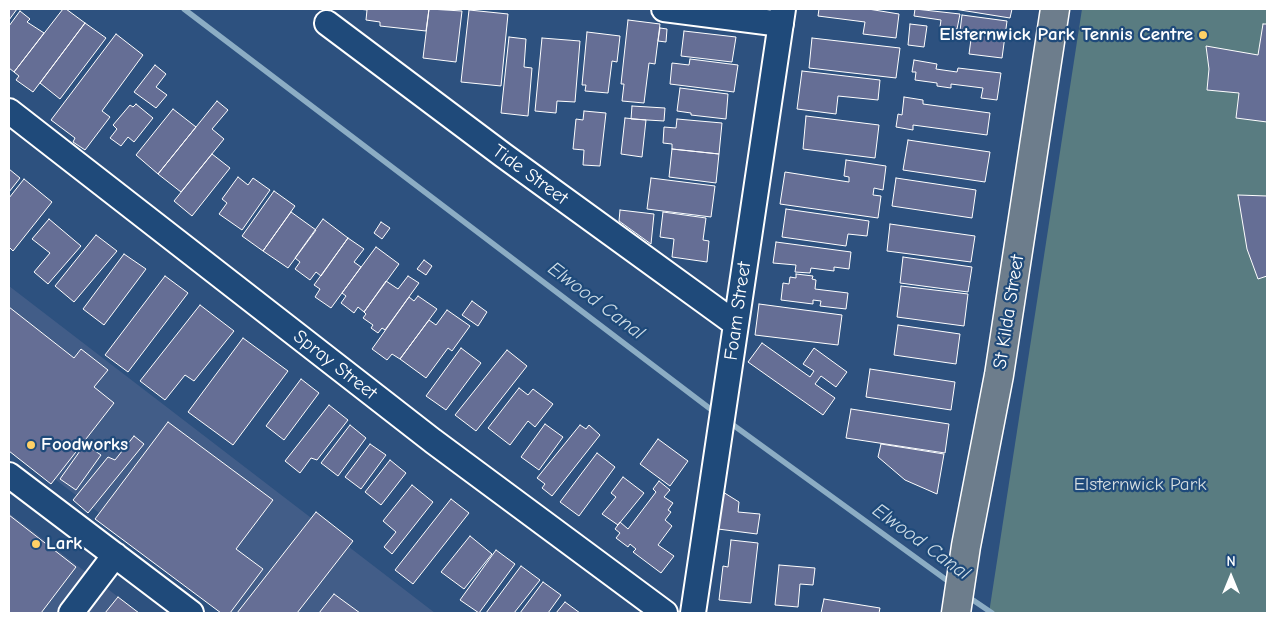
<!DOCTYPE html>
<style>
body{margin:0}
#map{position:relative;width:1276px;height:622px;overflow:hidden;background:#2d517f;font-family:"Comic Neue",sans-serif}
canvas{display:block}
.frame{position:absolute;inset:0;border:10px solid #fff;pointer-events:none}
.north{position:absolute;left:1206px;top:552px;width:50px;height:50px;-webkit-text-stroke:4px #1f4a7a;paint-order:stroke;rotate:0deg;font-size:14px;font-weight:700;line-height:20px;text-align:center;color:#fff}
.north::after{content:'';display:block;margin:auto;width:18px;height:22px;background:#fff;clip-path:polygon(50% 0,100% 100%,50% 72%,0 100%)}
</style>
<div id="map">
<canvas width="1276" height="622"></canvas>
<div class="frame"></div>
<div class="north">N</div>
</div>
<script>
const ctx = document.querySelector('canvas').getContext('2d');
ctx.lineJoin = 'round';
function fillPath(path, color) { ctx.fillStyle = color; ctx.fill(path, 'evenodd'); }
const shape = rows => new Path2D(rows.map(r => 'M' + r).join(''));
function trace(path, color, width, dash) { ctx.strokeStyle = color; ctx.lineWidth = width; ctx.lineCap = dash ? 'butt' : 'round'; ctx.setLineDash(dash || []); ctx.stroke(path); }
function label(font, color, halo, rows, align = 'center') {
  ctx.font = font + ' "Comic Neue",sans-serif'; ctx.lineWidth = 4.5; ctx.setLineDash([]); ctx.textBaseline = 'middle'; ctx.strokeStyle = halo; ctx.fillStyle = color; for (const [text, x, y, turn = 0] of rows) {
    ctx.save(); ctx.translate(x, y); ctx.rotate((+turn || 0) * Math.PI / 180); ctx.textAlign = isNaN(turn) ? turn : align; if (halo) ctx.strokeText(text, 0, 0); ctx.fillText(text, 0, 0); ctx.restore();
  }
}
fillPath(shape([
 [9,286,435,613,230,613,9,444],
 [9,513,139,613,9,613]
]), '#425d88');
fillPath(shape([
 [1082,9,1267,9,1267,613,989,613]
]), '#597c81');
trace(shape([
 [184,9,717,414],
 [729,422,952,584],
 [967,596,992,613]
]), '#8cadc4', 5.5);
const building = shape([
 [9,9,17,9,9,20,9,9],
 [63,9,66,9,85,23,33,92,16,80,19,76,14,72,63,9],
 [358,9,429,9,426,31,380,26,380,22,366,20,367,10,358,9],
 [429,9,462,11,456,62,423,58,429,9],
 [819,9,868,9,899,14,896,38,863,34,865,22,818,16,819,9],
 [915,9,960,14,957,29,940,27,941,20,914,16,915,9],
 [954,9,1012,9,1010,18,954,9],
 [469,10,508,14,501,86,461,82,469,10],
 [20,11,30,19,27,22,44,33,14,72,9,68,9,26,20,11],
 [962,15,1007,21,1002,58,969,54,972,32,960,31,962,15],
 [628,20,660,24,655,64,649,63,644,103,622,101,624,84,621,84,628,20],
 [85,23,106,38,60,99,40,83,85,23],
 [910,24,927,26,924,47,908,45,910,24],
 [1263,24,1267,24,1267,122,1236,118,1239,93,1207,90,1209,69,1206,46,1258,55,1263,24],
 [660,28,667,29,666,42,658,41,660,28],
 [684,31,736,37,732,62,681,56,684,31],
 [587,32,620,36,617,62,612,61,608,93,585,91,586,85,582,85,587,32],
 [116,34,143,55,102,111,110,117,85,150,73,142,75,138,51,120,116,34],
 [509,37,526,39,524,67,532,68,528,116,501,113,509,37],
 [542,38,580,41,575,102,557,101,556,113,535,111,542,38],
 [812,38,900,48,896,78,809,68,812,38],
 [690,59,738,65,734,92,670,84,672,63,689,65,690,59],
 [914,60,937,64,936,69,957,72,958,68,1001,73,997,100,981,98,983,88,951,84,951,88,937,86,937,83,915,80,916,72,912,72,914,60],
 [155,65,166,74,156,87,167,95,156,108,134,92,155,65],
 [802,71,880,80,878,100,838,96,836,114,797,109,802,71],
 [680,88,728,94,726,119,691,115,691,113,677,111,680,88],
 [904,97,923,100,923,104,990,113,987,135,913,125,913,130,896,127,898,114,902,115,904,97],
 [217,101,228,110,212,129,224,139,181,192,158,174,217,101],
 [136,104,153,118,134,142,128,137,121,146,110,138,117,129,113,125,130,105,133,107,136,104],
 [632,106,665,108,664,121,631,119,632,106],
 [173,109,196,127,158,174,136,155,173,109],
 [584,111,606,113,600,166,583,165,584,150,573,149,576,119,583,120,584,111],
 [806,116,879,125,875,158,803,149,806,116],
 [625,118,646,120,642,157,621,154,625,118],
 [677,119,722,123,719,154,672,149,672,144,663,143,664,127,676,128,677,119],
 [908,140,990,152,985,182,903,170,908,140],
 [672,149,719,154,716,183,669,177,672,149],
 [212,154,230,168,192,216,174,201,212,154],
 [846,160,886,166,883,190,874,188,873,195,881,196,878,218,780,204,785,172,849,182,849,177,844,176,846,160],
 [9,169,20,178,9,192,9,169],
 [238,177,248,185,253,178,270,190,242,230,219,214,227,203,222,199,238,177],
 [651,178,715,186,711,217,647,209,651,178],
 [896,178,976,190,972,218,892,206,896,178],
 [24,179,52,202,13,251,9,247,9,198,24,179],
 [274,191,295,206,263,251,242,236,274,191],
 [1238,195,1267,196,1267,276,1258,279,1247,249,1238,195],
 [786,209,869,221,867,236,848,234,846,246,782,237,786,209],
 [620,210,654,214,651,244,619,221,620,210],
 [291,212,316,230,288,268,263,251,291,212],
 [663,212,706,218,703,240,709,241,707,262,672,257,674,239,660,237,663,212],
 [49,219,81,246,48,284,34,272,50,253,32,239,49,219],
 [323,219,348,238,321,276,316,272,310,280,295,269,300,262,295,258,323,219],
 [381,222,390,228,382,239,374,233,381,222],
 [890,224,975,236,971,262,887,251,890,224],
 [96,235,117,251,74,302,55,286,96,235],
 [348,238,364,249,354,262,361,267,331,308,315,297,320,289,314,285,348,238],
 [776,242,851,252,849,269,834,267,834,271,811,268,810,273,795,272,796,265,773,263,776,242],
 [376,247,399,264,364,312,358,307,354,313,341,303,346,296,342,293,376,247],
 [124,254,146,269,104,325,83,309,124,254],
 [903,257,972,267,968,292,900,283,903,257],
 [424,260,432,266,426,275,417,269,424,260],
 [796,274,813,276,812,279,816,280,815,289,848,293,846,309,820,306,821,301,813,300,813,304,781,300,783,283,789,284,790,277,796,278,796,274],
 [165,276,188,293,128,372,105,355,165,276],
 [408,276,419,283,385,330,382,328,378,333,371,328,373,325,363,318,366,314,364,312,386,281,398,289,408,276],
 [901,286,968,294,964,326,897,317,901,286],
 [418,296,437,309,400,359,392,354,387,360,372,349,409,297,414,301,418,296],
 [472,301,487,312,478,326,462,315,472,301],
 [759,304,842,315,838,345,755,335,759,304],
 [200,305,234,331,194,381,185,375,165,400,140,381,200,305],
 [9,307,74,358,81,349,108,370,94,387,114,403,51,484,9,451,9,307],
 [447,310,470,326,452,351,448,348,426,378,400,359,429,320,436,325,447,310],
 [898,325,960,334,956,364,894,355,898,325],
 [243,338,288,371,233,445,188,412,243,338],
 [762,343,810,377,814,371,803,364,814,348,847,372,836,387,821,376,815,384,835,398,823,415,748,362,762,343],
 [461,348,481,363,446,410,426,396,461,348],
 [507,350,527,366,476,431,455,415,507,350],
 [870,369,955,382,951,410,866,397,870,369],
 [301,379,319,393,284,440,266,426,301,379],
 [519,388,528,395,533,389,553,404,535,427,528,421,510,445,488,428,519,388],
 [329,405,348,420,317,460,311,458,300,473,285,461,329,405],
 [851,409,949,424,945,453,846,438,851,409],
 [168,422,273,500,236,549,263,569,230,613,221,613,95,519,168,422],
 [545,424,563,437,539,470,521,457,545,424],
 [350,425,366,438,338,476,321,463,350,425],
 [580,425,586,429,589,425,600,435,552,496,542,488,545,484,537,478,580,425],
 [134,436,144,444,88,513,73,500,108,457,115,460,134,436],
 [658,439,688,461,670,486,640,464,658,439],
 [85,444,101,455,76,490,60,479,85,444],
 [370,444,386,455,361,489,345,477,370,444],
 [881,444,944,454,937,494,905,480,878,457,881,444],
 [597,453,615,467,579,516,560,502,597,453],
 [390,460,406,473,381,505,365,492,390,460],
 [623,477,644,493,618,525,602,514,616,497,611,493,623,477],
 [659,481,670,490,664,497,673,503,668,510,671,512,665,520,672,526,658,545,674,556,661,573,633,552,636,549,630,544,628,547,616,538,620,533,615,529,620,522,628,529,656,492,653,489,659,481],
 [412,485,433,502,392,554,384,547,396,532,383,521,412,485],
 [723,492,739,502,738,512,760,514,757,534,718,529,723,492],
 [451,499,469,513,413,584,395,570,451,499],
 [316,512,353,541,297,613,237,613,316,512],
 [9,515,76,567,41,613,9,613,9,515],
 [470,536,492,554,464,589,441,572,470,536],
 [731,540,758,543,751,603,719,600,723,566,728,567,731,540],
 [496,550,515,564,479,613,460,600,496,550],
 [779,565,815,568,813,585,800,584,798,607,775,605,779,565],
 [521,566,540,580,514,613,486,613,521,566],
 [543,582,561,595,548,613,520,613,543,582],
 [334,594,360,613,319,613,334,594],
 [118,597,139,613,105,613,118,597],
 [824,599,880,608,879,613,821,613,824,599],
 [565,602,580,613,556,613,565,602]
]);
fillPath(building, '#656e95');
trace(building, '#fff', 1);
const minor = shape([
 [664,9,781,24],
 [327,23,503,155,736,324],
 [9,111,433,441,665,613],
 [9,475,191,613],
 [71,613,115,555],
 [693,613,783,9]
]);
const major = shape([
 [956,613,966,546,999,375,1055,9]
]);
trace(minor, '#fff', 28);
trace(major, '#fff', 31);
trace(minor, '#1f4a7a', 24);
trace(major, '#6d7d8c', 28);
for (const [x, y, r, color] of [
 [1203,35,5,"#ffd166"],
 [31,445,5,"#ffd166"],
 [36,544,5,"#ffd166"]
]) { const dot = new Path2D(); dot.arc(x, y, r, 0, 2 * Math.PI); ctx.fillStyle = color; ctx.fill(dot); trace(dot, '#1f4a7a', 2); }
label('bold 19px', '#fff', '#1f4a7a', [
 ["Elsternwick Park Tennis Centre",1193,35,"right"],
 ["Foodworks",41,445],
 ["Lark",46,544]
], 'left');
label('19px', '#fff', '#1f4a7a', [
 ["Tide Street",530,175,36],
 ["Foam Street",738,311,-82],
 ["St Kilda Street",1009,312,-81],
 ["Spray Street",335,365,38]
]);
label('19px', '#d6dee0', '#1f4a7a', [
 ["Elsternwick Park",1140,485]
]);
label('italic 20px', '#cfdde6', '#1f4a7a', [
 ["Elwood Canal",596,301,37],
 ["Elwood Canal",921,542,36]
]);
</script>
